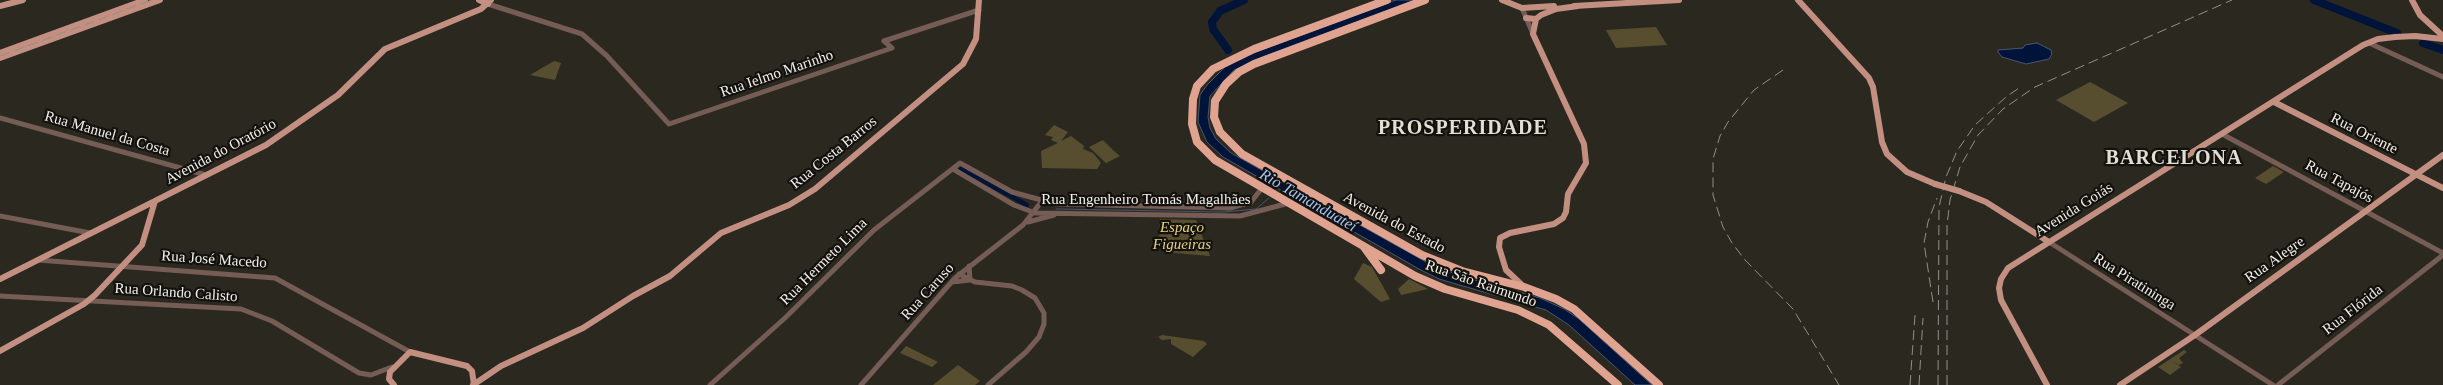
<!DOCTYPE html>
<meta charset="utf-8">
<style>
body{margin:0}
canvas{display:block;background:#2b2820}
</style>
<canvas width="2443" height="385"></canvas>
<script>
const ctx = document.querySelector('canvas').getContext('2d');
ctx.lineJoin = 'round';
function fillPath(path, color) { ctx.fillStyle = color; ctx.fill(path, 'evenodd'); }
const shape = rows => new Path2D(rows.map(r => 'M' + r).join(''));
function trace(path, color, width, dash) { ctx.strokeStyle = color; ctx.lineWidth = width; ctx.lineCap = dash ? 'butt' : 'round'; ctx.setLineDash(dash || []); ctx.stroke(path); }
function label(font, color, halo, rows, align = 'center') {
  ctx.font = font + ' "Times New Roman",serif'; ctx.lineWidth = 4.5; ctx.setLineDash([]); ctx.textBaseline = 'middle'; ctx.strokeStyle = halo; ctx.fillStyle = color; for (const [text, x, y, turn = 0] of rows) {
    ctx.save(); ctx.translate(x, y); ctx.rotate((+turn || 0) * Math.PI / 180); ctx.textAlign = isNaN(turn) ? turn : align; if (halo) ctx.strokeText(text, 0, 0); ctx.fillText(text, 0, 0); ctx.restore();
  }
}
fillPath(shape([
 [1656,27,1667,45,1616,48,1606,30],
 [554,61,561,63,555,80,530,75],
 [2090,82,2128,103,2094,122,2056,100],
 [1054,125,1068,132,1061,141,1071,136,1084,146,1083,149,1093,153,1101,163,1097,169,1042,168,1041,151,1058,143,1051,140,1053,137,1045,135],
 [1103,140,1114,151,1120,156,1106,163,1089,147],
 [2273,166,2284,172,2266,184,2255,178],
 [1160,219,1196,220,1210,256,1164,252,1164,246,1159,243],
 [1363,263,1372,267,1390,299,1381,302,1354,279],
 [1409,279,1428,289,1401,295,1398,289],
 [1162,335,1204,341,1207,344,1193,357,1171,344,1171,339,1162,340,1158,337],
 [906,346,938,362,932,367,900,353],
 [2184,350,2187,352,2179,358,2183,363,2179,365,2172,361,2181,367,2170,375,2158,367],
 [958,365,980,381,975,385,933,385]
]), '#574e30');
const water = shape([
 [1396,0,1415,0,1265,56,1234,70,1210,96,1208,117,1210,128,1216,139,1231,153,1426,262,1460,276,1540,298,1564,309,1579,319,1652,385,1635,385,1569,325,1546,310,1439,279,1419,269,1223,157,1207,142,1198,122,1200,95,1207,85,1226,66,1248,55,1396,0],
 [2037,43,2051,50,2052,54,2049,59,2026,64,2002,57,1998,52,1998,50,2023,48,2025,45,2037,43]
]);
fillPath(water, '#001439');
trace(water, '#49566e', 1);
trace(shape([
 [1056,209,1223,212,1256,209,1269,198]
]), '#49566e', 1);
trace(shape([
 [961,169,1027,205]
]), '#001439', 4.5);
trace(shape([
 [2314,0,2397,33],
 [2423,43,2443,50],
 [1228,50,1213,29,1212,22,1220,11,1244,0]
]), '#001439', 8);
trace(shape([
 [488,4,582,34,607,56,669,124,892,48,884,41,979,10],
 [1522,8,1533,34],
 [2369,43,2443,77],
 [0,118,206,175],
 [2222,134,2443,253],
 [953,169,1014,205,1035,213,1240,216,1289,203],
 [0,216,90,233],
 [1028,222,1054,215],
 [2049,242,2273,385],
 [38,260,275,278,410,352],
 [969,266,970,280],
 [959,274,975,282,1012,286,1022,290,1035,298,1044,313,1044,324,1039,337,1026,352,988,385],
 [952,282,970,280],
 [0,296,241,309,272,321,359,373,371,375,392,367],
 [710,385,785,318,874,230,960,163,1012,192,1056,204,1230,208,1251,202,1262,188],
 [861,385,955,278,1023,225,1042,201],
 [2278,385,2443,255]
]), '#755c55', 5);
trace(shape([
 [479,0,488,4],
 [1502,0,1522,8,1554,6],
 [1798,0,1869,78,1873,87,1882,142,1887,154,1907,172,1935,184],
 [2412,0,2420,15,2443,36],
 [0,6,23,0],
 [1574,6,1679,0],
 [1526,18,1536,19],
 [0,53,145,0],
 [0,58,160,0],
 [2274,102,2443,188],
 [1959,191,1986,202,2049,242],
 [0,279,266,145,338,95,385,49,481,9,491,0],
 [1522,285,1506,270,1499,247,1500,238,1510,233,1554,224,1563,218,1566,212,1568,194,1586,163,1584,144,1533,34,1536,19,1541,15,1556,9,1578,6],
 [0,351,84,304,95,295,142,245,155,201],
 [394,385,389,379,390,372,410,352,467,366,472,371,474,385],
 [473,385,501,366,583,328,633,296,670,276,721,233,789,205,815,189,963,64,976,39,979,0],
 [2047,385,2001,300,1999,288,2001,279,2008,268,2363,45,2378,39,2395,37,2415,36,2443,39],
 [2120,385,2195,335,2443,155]
]), '#c28f80', 6);
trace(shape([
 [1387,0,1254,49,1213,69,1197,86,1193,99,1192,124,1197,142,1215,160,1415,276,1445,289,1518,310,1549,325,1618,385],
 [1425,0,1254,64,1239,72,1226,84,1215,101,1214,117,1220,132,1242,154,1422,255,1462,271,1524,287,1556,299,1574,309,1659,385],
 [1364,247,1381,270]
]), '#e0a390', 8);
trace(shape([
 [0,56,152,0],
 [1783,70,1754,90,1728,122,1720,136,1713,159,1713,195,1723,227,1732,243,1745,260,1793,309,1839,385],
 [1933,302,1924,243,1928,222,1937,198],
 [1910,385,1915,315],
 [1919,385,1923,318],
 [1938,385,1939,207,1946,177,1957,151,1975,125,2006,97,2022,86],
 [1947,385,1947,225,1950,200,1960,167,1978,135,2003,109,2035,87,2232,0]
]), '#918f88', 1, [10, 5]);
trace(shape([
 [1935,184,1959,191]
]), '#c28f80', 6);
label('15px', '#f3f1eb', '#12110d', [
 ["Rua Ielmo Marinho",777,74,-19],
 ["Rua Manuel da Costa",107,134,16],
 ["Rua Oriente",2364,134,27],
 ["Avenida do Oratório",221,152,-28],
 ["Rua Costa Barros",834,153,-39],
 ["Rua Tapajós",2339,182,28],
 ["Rua Engenheiro Tomás Magalhães",1146,200],
 ["Avenida Goiás",2074,210,-32],
 ["Avenida do Estado",1394,223,28],
 ["Rua José Macedo",214,260,4],
 ["Rua Alegre",2275,260,-35],
 ["Rua Hermeto Lima",824,262,-45],
 ["Rua Piratininga",2134,282,32],
 ["Rua São Raimundo",1481,284,19],
 ["Rua Caruso",928,292,-48],
 ["Rua Orlando Calisto",176,293,4],
 ["Rua Flórida",2353,310,-38]
]);
label('italic 15px', '#ead07c', '#12110d', [
 ["Espaço",1182,228],
 ["Figueiras",1182,245]
]);
label('italic 16px', '#a1c5fb', '#12110d', [
 ["Rio Tamanduateí",1308,201,30]
]);
ctx.letterSpacing = '1px';
label('bold 20px', '#e1ded2', '#12110d', [
 ["PROSPERIDADE",1463,129],
 ["BARCELONA",2174,159]
]);
ctx.letterSpacing = '0px';
</script>
